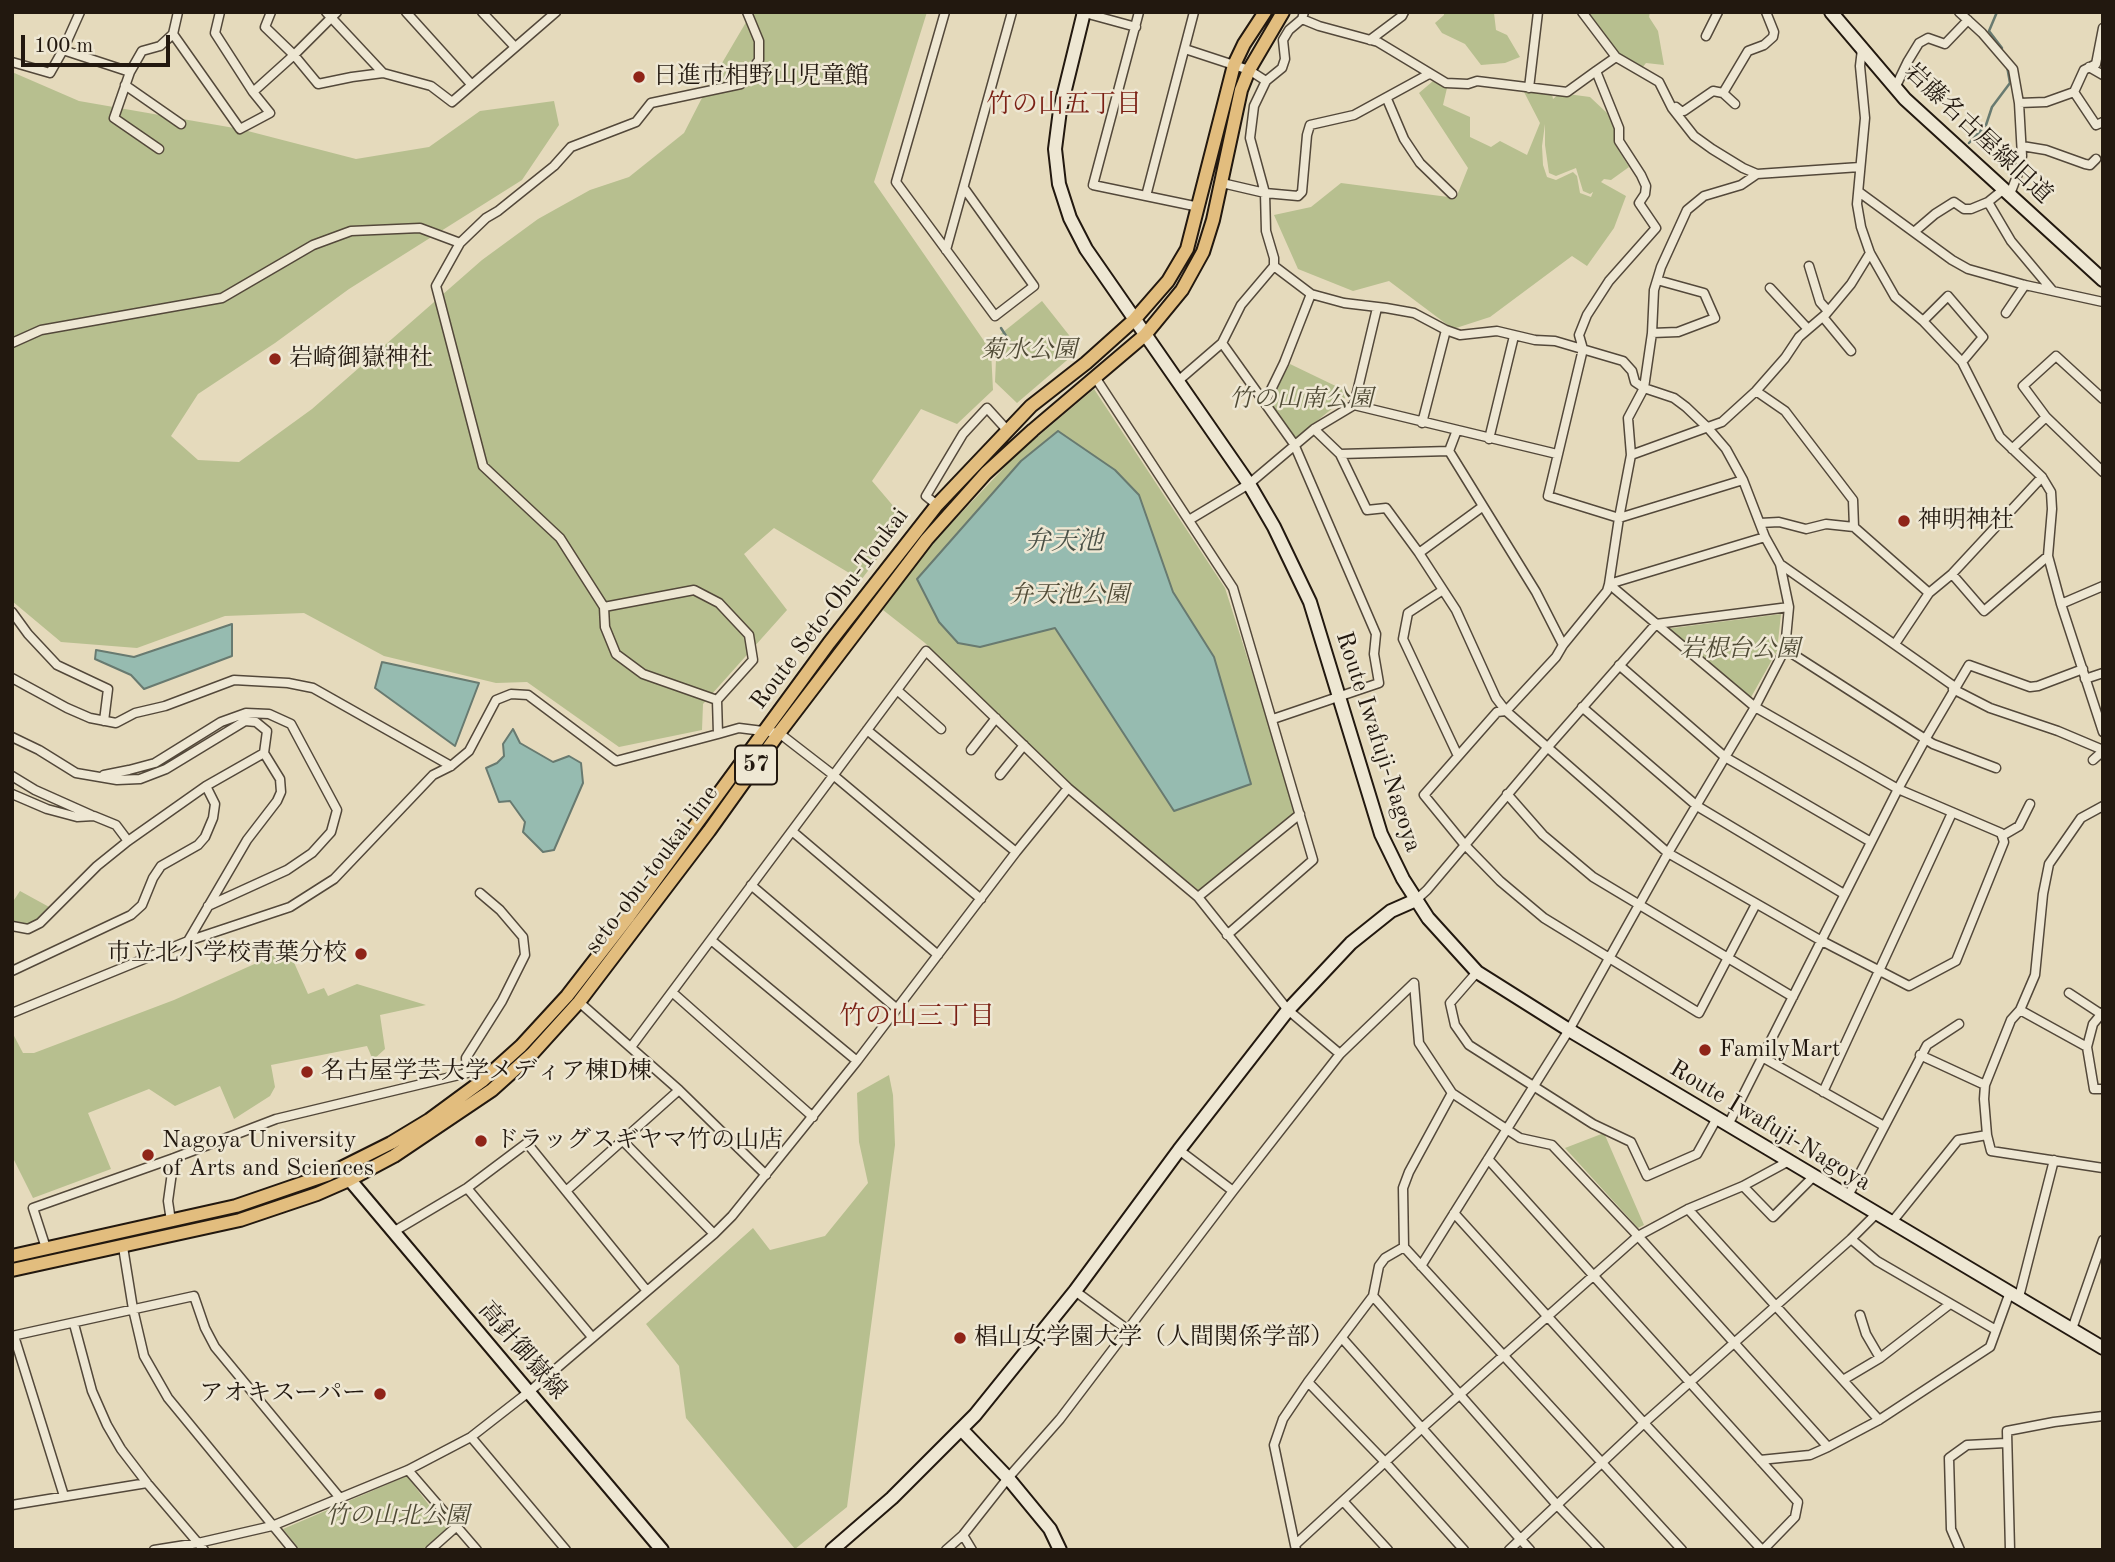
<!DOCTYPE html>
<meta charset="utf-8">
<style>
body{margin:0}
#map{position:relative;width:2115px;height:1562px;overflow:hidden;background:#e5dabc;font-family:"Old Standard TT",serif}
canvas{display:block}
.frame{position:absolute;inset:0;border:14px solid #22180f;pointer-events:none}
.scale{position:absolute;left:21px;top:35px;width:149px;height:32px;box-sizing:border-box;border:4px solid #22180f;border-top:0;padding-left:9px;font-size:21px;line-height:24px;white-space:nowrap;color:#22180f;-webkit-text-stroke:5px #eee7d3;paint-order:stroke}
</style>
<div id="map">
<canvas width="2115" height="1562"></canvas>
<div class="frame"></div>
<div class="scale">100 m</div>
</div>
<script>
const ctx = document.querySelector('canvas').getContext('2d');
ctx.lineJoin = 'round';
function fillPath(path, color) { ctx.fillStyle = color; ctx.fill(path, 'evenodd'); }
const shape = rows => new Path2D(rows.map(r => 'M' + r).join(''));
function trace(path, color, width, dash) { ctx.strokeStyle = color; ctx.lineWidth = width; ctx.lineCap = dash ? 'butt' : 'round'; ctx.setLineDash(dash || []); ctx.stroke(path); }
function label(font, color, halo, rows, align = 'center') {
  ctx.font = font + ' "Old Standard TT","Noto Serif JP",serif'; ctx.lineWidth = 5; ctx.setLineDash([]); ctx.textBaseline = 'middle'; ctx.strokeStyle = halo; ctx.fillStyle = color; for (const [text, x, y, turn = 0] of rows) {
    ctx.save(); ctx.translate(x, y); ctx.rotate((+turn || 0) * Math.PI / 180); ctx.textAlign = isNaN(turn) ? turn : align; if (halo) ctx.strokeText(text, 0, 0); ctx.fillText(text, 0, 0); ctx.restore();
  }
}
fillPath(shape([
 [752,12,927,12,874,182,991,351,993,390,957,424,921,409,872,481,906,521,861,580,774,528,744,554,787,610,703,704,702,730,619,747,527,682,496,683,384,656,304,613,225,616,137,648,61,642,12,601,12,72,79,101,240,129,356,159,429,147,480,111,554,101,559,125,522,180,349,289,275,343,198,394,171,436,198,460,239,462,312,409,482,260,538,219,590,190,629,177,684,133,705,92],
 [1444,12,1494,13,1496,30,1507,35,1520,57,1505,63,1481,65,1465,44,1442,33,1435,23,1444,15],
 [1586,12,1650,12,1649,17,1658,31,1664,65,1646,63,1642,68,1628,60,1616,52],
 [1433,81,1447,88,1443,105,1470,117,1470,137,1491,147,1500,141,1527,155,1540,123,1523,90,1552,94,1553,99,1560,93,1590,97,1607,113,1614,127,1614,143,1629,167,1611,180,1604,179,1601,182,1626,196,1614,228,1587,266,1572,256,1490,317,1453,329,1389,281,1353,291,1298,269,1274,215,1311,207,1341,183,1456,198,1468,168,1419,93],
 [1545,124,1545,145,1549,173,1556,176,1576,168,1583,191,1590,194,1593,192,1591,197,1580,193,1577,176,1573,172,1556,180,1547,177,1543,165,1542,146],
 [1042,301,1080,349,1017,403,995,382,997,337],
 [1290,364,1346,391,1345,398,1295,439,1269,402],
 [1094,389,1225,588,1298,816,1201,892,1072,789,925,643,883,610,927,549,1017,454],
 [1781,614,1777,651,1750,699,1665,629],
 [20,891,51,908,39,920,28,927,12,922,12,903],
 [288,949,308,994,324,988,328,996,357,984,426,1005,380,1015,385,1049,373,1060,367,1046,271,1065,275,1087,270,1096,234,1119,220,1086,175,1106,149,1089,88,1113,111,1169,33,1198,12,1156,12,1032,23,1053,34,1053,174,1000],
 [889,1075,893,1095,895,1145,847,1507,795,1549,686,1418,679,1366,646,1324,753,1228,770,1250,825,1236,868,1183,859,1142,857,1093],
 [1604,1133,1644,1225,1638,1228,1565,1148],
 [407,1476,447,1529,422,1550,300,1550,283,1529]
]), '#b7bf8f');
const water = shape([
 [1058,431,1115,470,1139,495,1173,592,1214,657,1251,784,1174,811,1055,628,980,647,958,643,939,622,917,579,1021,461,1058,431],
 [232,624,232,656,144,689,131,675,95,659,96,650,134,657,232,624],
 [382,662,479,683,455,746,375,688,382,662],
 [513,729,520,743,553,762,569,756,581,763,583,783,554,850,543,852,523,832,525,822,510,801,499,802,486,768,497,763,504,756,503,744,513,729]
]);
fillPath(water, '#96bbb0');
trace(water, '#687a70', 2);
trace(shape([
 [1997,12,1989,31,2002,48],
 [1969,143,1986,125,1992,107,2010,83,2007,66],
 [1001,328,1015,350]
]), '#687a70', 2.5);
const street = shape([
 [271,12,265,27,294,55,318,84,352,77,383,73,431,86,452,102,556,12],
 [326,12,383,73],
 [406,12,471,84],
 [482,12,515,47],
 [747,12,759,41,759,60,741,84,651,103,636,122,571,147,554,166,498,211,486,218,460,243,436,286,483,466,560,538,604,607,694,590,719,603,749,635,753,660,717,700,718,734,739,728,779,733,832,774,981,899],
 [945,12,896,182,995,316,1034,286,964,188],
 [1081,12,1136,27],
 [1139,12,1093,185,1199,207],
 [1582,12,1616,57,1659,82,1672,108,1694,136,1712,149,1743,168,1757,174,1860,167],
 [1959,12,1982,33,2013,69,2019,103,2022,156,2019,171,2010,194],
 [1302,19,1319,26,1378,42,1446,83,1468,84,1477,81,1567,92,1596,71],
 [173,34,240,129,270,113,253,92,215,33,220,12],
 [1706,36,1718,12],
 [1370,40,1402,16,1404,12],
 [1185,49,1249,70,1266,81,1254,106,1250,138,1265,193,1266,231,1274,258,1274,266,1311,294,1344,303,1386,308,1414,313,1446,330,1460,335,1497,331,1535,340,1555,341,1623,361,1632,371,1635,382,1644,388,1674,398,1686,407,1708,428,1726,449,1743,480,1765,537,1780,564,1789,607,1785,649,1755,707,1668,853,1569,1030,1421,1266],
 [1862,49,1860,66,1865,118,1857,204,1861,227,1870,253,1895,297,1923,321,1962,362,2000,437,2042,477,2051,492,2052,509,2048,556,2061,604,2103,732],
 [63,50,130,72,142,51,160,46,173,34,178,12],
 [1616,57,1596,71,1619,128,1619,141,1641,175,1646,186,1645,194,1639,203,1656,228,1609,281,1587,315,1579,335,1583,349,1548,496,1619,518,1743,480],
 [12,62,50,73,63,50,80,12],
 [2089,67,2103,75],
 [130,72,114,118,159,149],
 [1266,81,1282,68,1285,59,1283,40,1289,30,1302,19,1304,12],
 [125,85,181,124],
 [1529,88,1538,12],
 [1895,88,1908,61,1919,43,1928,38,1945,44,1968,20],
 [253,92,294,55,337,12],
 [2074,92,2096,125,2103,122],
 [1387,99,1404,139,1420,163,1452,194],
 [2019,103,2046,102,2074,92,2084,70,2096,64,2103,28],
 [1735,104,1723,93,1748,51,1764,45,1773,37,1774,32,1766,12],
 [1676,107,1681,111,1684,111,1713,91,1723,93],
 [2022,146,2046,150,2085,164,2090,165,2096,159],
 [1222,183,1265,193,1298,196,1302,192,1307,135,1310,125,1354,115,1429,74],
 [1859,192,1952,260,1968,269,2025,285,2103,302],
 [1146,196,1194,12],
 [1988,202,2011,241,2052,290],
 [1914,232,1935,214,1954,202,1964,209,1971,209,1988,202,2004,189],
 [946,250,1012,12],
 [1809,266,1820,302,1828,311],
 [1770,288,1808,329],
 [2006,313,2025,285],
 [1823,317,1851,351],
 [1923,321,1948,296,1983,337,1962,362],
 [1652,333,1678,332,1715,318,1704,293,1657,280],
 [12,343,41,330,222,298,313,245,351,231,420,228,460,243],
 [1222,343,1294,444,1376,634,1374,654,1379,683,1273,719],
 [1095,377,1233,588,1313,860,1227,935],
 [1178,381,1222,343,1241,305,1274,266],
 [1756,391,1785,411,1853,500,1854,527],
 [2103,399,2056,356,2023,386,2046,417,2103,472],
 [1265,402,1284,363,1311,294],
 [1354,405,1557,454],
 [1422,423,1446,330],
 [1314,429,1340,454,1367,510,1386,508,1419,553,1456,610,1496,698,1506,711,1668,853,1820,940,1909,986,1956,961,2004,842,2001,833,1898,789,1755,707,1609,584,1619,518,1631,455,1628,418,1644,388,1652,333,1654,290,1661,267,1687,210,1704,196,1741,185,1757,174],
 [1489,439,1514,336],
 [2012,449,2046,417],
 [1449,451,1536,592,1563,645],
 [1340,454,1449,451,1457,430],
 [1631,455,1722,422,1756,391,1785,358,1799,337,1826,314,1851,284,1870,253],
 [937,505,926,496,963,434,987,408,1007,430],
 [1189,520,1249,484,1314,429,1354,405,1377,308],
 [1760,523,1779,522,1806,529,1826,524,1854,527,1929,593],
 [1419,553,1482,507],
 [1780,564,1955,687],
 [1952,574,1984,611,2048,556],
 [1443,590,1408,613,1403,639,1458,756],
 [2061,604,2103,586],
 [604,607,605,627,616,654,643,674,717,700],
 [12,612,28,634,57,665,108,689,104,721],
 [1895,644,1929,593,1952,574,2042,477],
 [1785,649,1933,744,1996,768],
 [1619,665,1725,757,1871,842],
 [12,678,67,708,90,718,116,723,135,713,165,706,234,680,288,683,313,688,451,766],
 [2085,679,2103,673],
 [1953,689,1990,708,2058,731,2103,750],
 [897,690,941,729],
 [1582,707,1697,806,1844,894],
 [867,730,1016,852],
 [12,737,39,750,76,773,117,780,140,779,166,769,245,721,256,722,267,731,264,753,280,779,281,792,277,801,247,840,188,941],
 [971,750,996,718],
 [2093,760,2103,751],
 [104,775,129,770,155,763,221,722,246,713,269,714,291,724,337,810,331,832,312,853,287,870,208,906],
 [1000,775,1024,745],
 [12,776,35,790,91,815],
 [12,794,47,809,77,817,94,816,116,825,128,841],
 [1507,794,1543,835,1593,877,1793,997],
 [2103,806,2081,818,2049,864,2043,894,2035,975,2020,1010,2011,1020,1985,1085,1984,1099,1987,1135,1991,1151,2103,1168],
 [792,831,938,955],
 [2002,836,2019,826,2030,804],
 [751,885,896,1008],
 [1198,897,1300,814],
 [1416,900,1427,890,1547,748,1656,624,1789,607],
 [1756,904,1699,1013,1544,918,1500,881,1464,844,1424,795,1497,712,1506,711,1556,657,1563,645,1607,591,1609,584,1765,537],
 [12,926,28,929,40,923,97,866,128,841,206,786,264,753],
 [711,940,857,1061],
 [12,971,131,915,142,905,153,878,161,866,198,845,205,837,213,818,215,804,206,786],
 [1477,972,1450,1003,1455,1025,1469,1045,1593,1124,1631,1142,1647,1176,1697,1154,1717,1118],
 [1414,983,1419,1043,1452,1093,1520,1138,1552,1145,1638,1236,1828,1447],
 [672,992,813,1117],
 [2069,993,2101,1014],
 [579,1002,679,1090,766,1175],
 [2020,1010,2087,1047,2093,1024,2103,1012],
 [12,1013,188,941,290,907,334,879,433,775,451,766,469,751,496,700,511,694,528,695,616,761,718,734],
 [631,1047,926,651,1068,788,1198,897,1288,1010,1340,1054],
 [2087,1047,2094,1089,2103,1089],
 [1920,1055,1985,1085],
 [1762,1057,1884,1126],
 [467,1073,466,1058,502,1001,525,955,523,937,500,910,480,893],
 [1823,1092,1952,813],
 [1728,1125,1898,789,1926,738,1969,665,2030,687,2038,686,2083,669],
 [622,1140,714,1234],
 [1179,1150,1233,1191],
 [1488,1159,1798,1502,1795,1517,1763,1550],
 [1743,1186,1773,1217,1814,1176],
 [467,1188,592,1337],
 [566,1191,679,1090],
 [1848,1196,1927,1045,1959,1024],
 [1688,1209,1879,1420],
 [1454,1213,1644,1423,1762,1550],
 [171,1221,168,1201,174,1158],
 [1892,1222,1958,1140,1987,1135],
 [393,1232,467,1188,527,1143,647,1291],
 [1851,1239,1877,1261,1996,1330],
 [123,1247,133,1309,144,1356,168,1398,293,1550],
 [1404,1247,1403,1188,1409,1172,1452,1093],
 [46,1248,33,1208,174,1158,276,1119,484,1069,493,1072],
 [1075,1291,1128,1330],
 [1373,1296,1557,1505,1600,1550],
 [2019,1297,2054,1160],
 [1860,1315,1866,1334,1880,1358],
 [74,1324,92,1391,107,1425,121,1449,147,1483,204,1550],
 [2072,1329,2103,1240],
 [12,1336,194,1296,205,1328,215,1347,340,1498],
 [14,1336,64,1496],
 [1342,1338,1530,1550],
 [1843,1380,1880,1358,1950,1304],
 [1308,1382,1385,1462,1464,1550],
 [471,1437,566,1550],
 [1760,1460,1810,1455,1828,1447,1879,1420,1990,1347,2010,1292],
 [408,1470,477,1550],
 [1343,1501,1388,1550],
 [12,1505,147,1483],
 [963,1535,972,1550],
 [1296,1544,1422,1428,1638,1236,1688,1209,1743,1186,1789,1161],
 [154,1550,198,1543,272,1526,408,1470,471,1437,530,1391,714,1234,732,1216,857,1061,1016,852,1068,788],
 [430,1550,457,1526],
 [946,1550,963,1535,1008,1478,1060,1419,1233,1191,1340,1054,1414,983],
 [1296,1550,1274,1445,1283,1419,1308,1382,1373,1296,1379,1266,1385,1258,1404,1247,1682,1550],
 [1509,1550,1644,1423,1851,1239,1876,1214],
 [1960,1550,1951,1529,1949,1458,1967,1445,2006,1443],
 [2010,1550,2007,1431,2054,1422,2103,1416]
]);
const secondary = shape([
 [1084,12,1060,110,1055,149,1059,184,1070,218,1086,249,1249,484,1274,527,1310,602,1381,834,1403,879,1428,918,1477,972,1569,1030,2103,1348],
 [1831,12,1905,99,2103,280],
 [344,1173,662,1550],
 [962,1430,1008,1478,1050,1529,1060,1550],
 [832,1550,892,1498,975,1415,1075,1291,1179,1150,1288,1010,1351,943,1391,911,1416,900]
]);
const primary = shape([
 [12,1256,236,1206,329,1174,391,1143,429,1120,482,1081,521,1046,567,996,629,916,829,643,937,505,1031,406,1086,363,1134,320,1168,281,1187,249,1234,65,1244,44,1265,12],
 [12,1270,240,1220,317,1194,349,1180,394,1156,492,1090,532,1054,579,1002,709,831,779,733,927,539,986,473,1033,430,1145,335,1182,290,1203,252,1213,220,1241,90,1249,70,1283,12]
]);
trace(street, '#53483a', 11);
trace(secondary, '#22180f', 16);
trace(primary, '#22180f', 16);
trace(street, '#eee7d3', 8);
trace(secondary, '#eee7d3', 12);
trace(primary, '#e2bd7e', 12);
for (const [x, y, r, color] of [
 [639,77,7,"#8f2418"],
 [275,359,7,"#8f2418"],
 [1904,521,7,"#8f2418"],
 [361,954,7,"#8f2418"],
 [1705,1050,7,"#8f2418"],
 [307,1072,7,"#8f2418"],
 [481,1141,7,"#8f2418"],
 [148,1155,7,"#8f2418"],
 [960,1338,7,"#8f2418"],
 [380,1394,7,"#8f2418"]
]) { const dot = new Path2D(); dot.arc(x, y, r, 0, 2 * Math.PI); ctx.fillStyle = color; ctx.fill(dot); trace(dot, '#eee7d3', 2.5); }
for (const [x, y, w] of [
 [756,765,42]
]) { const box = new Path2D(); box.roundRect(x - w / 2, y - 19.5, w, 39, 5); ctx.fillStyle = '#eee7d3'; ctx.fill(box); trace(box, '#22180f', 2); }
label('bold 23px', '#22180f', null, [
 ["57",756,765]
]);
label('24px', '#22180f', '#eee7d3', [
 ["日進市相野山児童館",653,77],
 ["岩崎御嶽神社",289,359],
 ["神明神社",1918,521],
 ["市立北小学校青葉分校",347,954,"right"],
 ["FamilyMart",1719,1050],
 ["名古屋学芸大学メディア棟D棟",321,1072],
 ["Nagoya University",162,1141],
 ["of Arts and Sciences",162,1169],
 ["ドラッグスギヤマ竹の山店",495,1141],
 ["椙山女学園大学（人間関係学部）",974,1338],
 ["アオキスーパー",366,1394,"right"]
], 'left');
label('24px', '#22180f', '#eee7d3', [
 ["岩藤名古屋線旧道",1978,134,43],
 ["Route Seto-Obu-Toukai",830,609,-53],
 ["Route Iwafuji-Nagoya",1378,742,72],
 ["seto-obu-toukai line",652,870,-53],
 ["Route Iwafuji-Nagoya",1770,1126,31],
 ["高針御嶽線",522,1351,49]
]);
label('italic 24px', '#4f4a35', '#eee7d3', [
 ["菊水公園",1029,351],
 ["竹の山南公園",1301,400],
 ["弁天池公園",1069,596],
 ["岩根台公園",1740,650],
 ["竹の山北公園",397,1517]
]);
label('26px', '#7a1f14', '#eee7d3', [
 ["竹の山五丁目",1064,105],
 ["竹の山三丁目",917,1017]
]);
label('italic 26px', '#4b5147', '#eee7d3', [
 ["弁天池",1064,542]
]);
</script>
